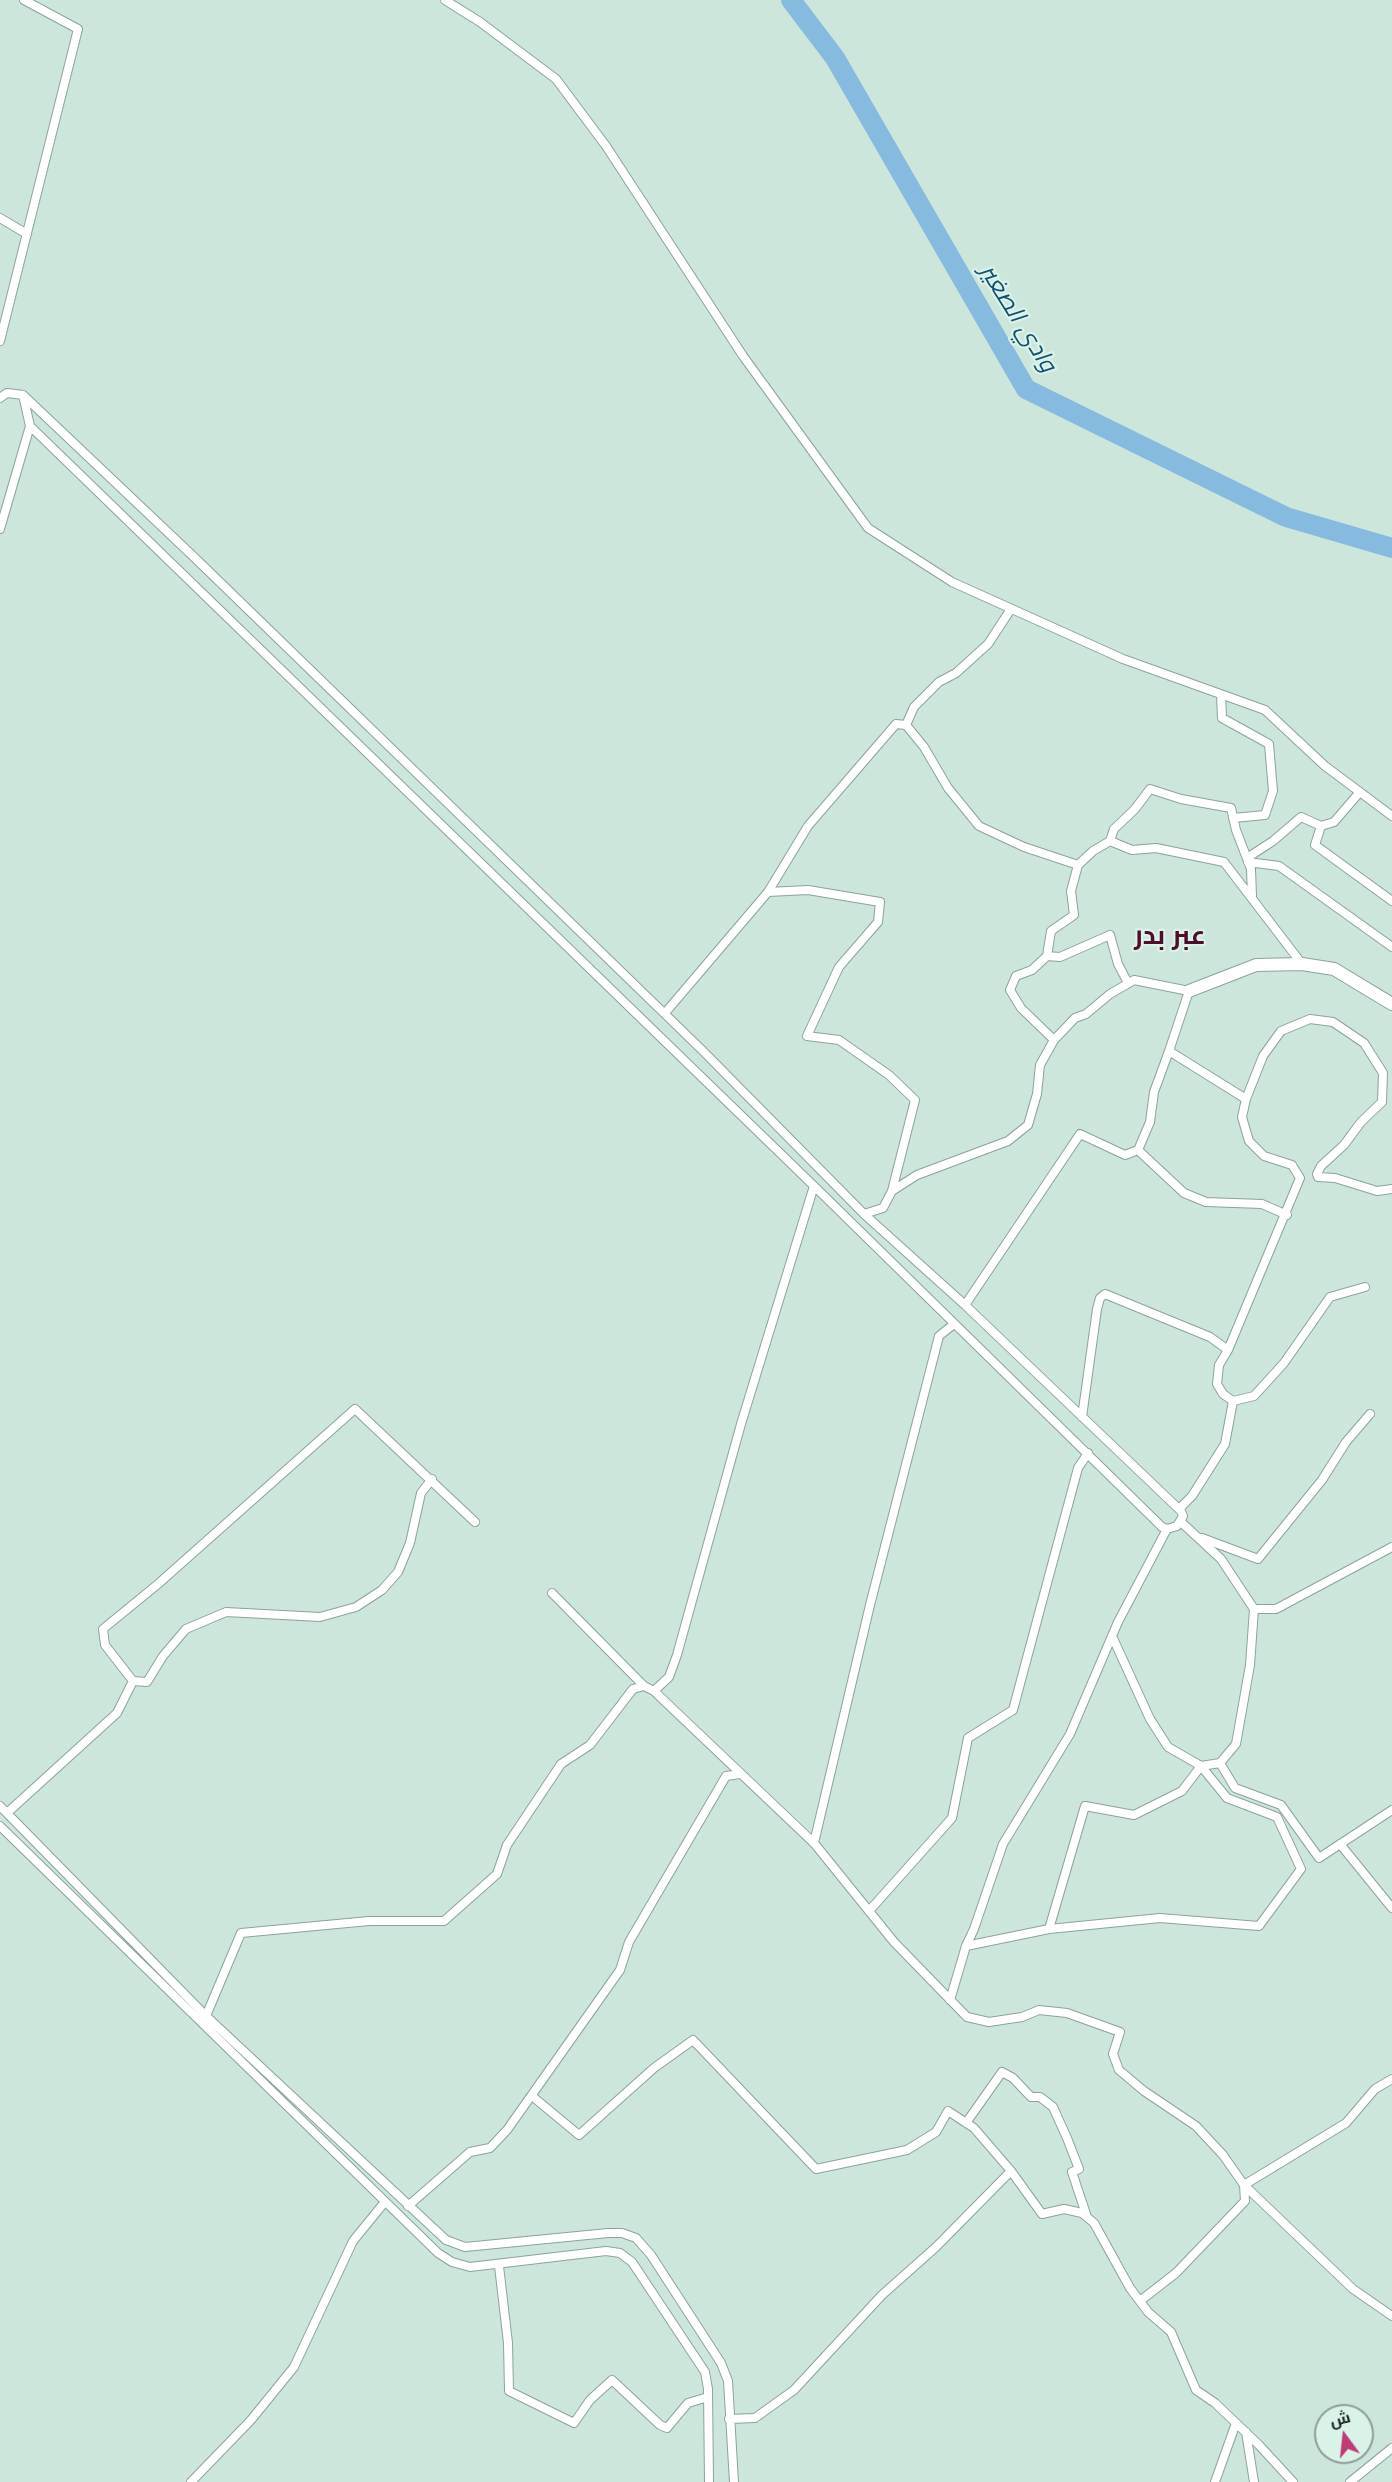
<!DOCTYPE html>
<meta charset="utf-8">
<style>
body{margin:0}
#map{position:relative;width:1392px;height:2482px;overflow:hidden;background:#cce6dc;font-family:Mulish,Cairo,sans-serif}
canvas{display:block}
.north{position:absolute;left:1314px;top:2404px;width:60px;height:60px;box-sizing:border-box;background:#daf3e9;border:2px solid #8c9e97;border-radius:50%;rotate:345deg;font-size:16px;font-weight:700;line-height:24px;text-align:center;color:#161f1c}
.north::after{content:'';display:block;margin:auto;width:21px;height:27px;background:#c13975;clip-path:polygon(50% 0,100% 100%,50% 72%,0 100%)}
</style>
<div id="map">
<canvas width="1392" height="2482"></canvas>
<div class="north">ش</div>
</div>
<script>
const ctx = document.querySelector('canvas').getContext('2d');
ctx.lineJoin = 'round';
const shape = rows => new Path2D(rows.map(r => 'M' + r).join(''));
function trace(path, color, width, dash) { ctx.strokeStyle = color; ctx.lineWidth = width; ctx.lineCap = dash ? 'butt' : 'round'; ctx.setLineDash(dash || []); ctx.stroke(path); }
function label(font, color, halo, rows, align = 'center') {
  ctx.font = font + ' Mulish,Cairo,sans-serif'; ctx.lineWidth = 4.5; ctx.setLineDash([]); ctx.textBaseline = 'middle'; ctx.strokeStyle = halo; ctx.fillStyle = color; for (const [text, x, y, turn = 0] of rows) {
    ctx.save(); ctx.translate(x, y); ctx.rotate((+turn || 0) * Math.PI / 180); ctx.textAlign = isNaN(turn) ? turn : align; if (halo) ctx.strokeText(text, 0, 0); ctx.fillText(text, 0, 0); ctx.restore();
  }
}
trace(shape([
 [791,0,835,58,1026,389,1286,517,1392,548]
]), '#87badf', 20);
const street = shape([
 [445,0,480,22,556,79,606,146,743,356,868,528,952,582,1123,659,1265,710,1325,766,1392,816],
 [0,218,27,234],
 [0,341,78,29,24,0],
 [23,395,195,558,702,1050,864,1214,965,1305,1181,1511,1183,1516,1177,1526,1167,1529,1162,1527,814,1186,30,426],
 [0,398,7,393,23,395,30,426,0,529],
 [1011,609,988,644,956,673,939,682,914,707,906,725,924,747,948,788,979,826,1024,847,1078,865,1071,891,1074,915,1051,931,1047,956,1032,970,1016,976,1010,990,1021,1008,1054,1040],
 [1221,695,1222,718,1269,744,1273,791,1265,815,1233,818],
 [1321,826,1334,822,1359,793],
 [1110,841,1114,829,1135,809,1150,789,1181,799,1231,808,1236,830,1251,869,1252,896],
 [1247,858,1273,841,1301,817,1321,826,1315,845,1392,901],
 [1248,862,1279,866,1392,947],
 [1078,865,1093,851,1110,841,1132,850,1156,848,1224,862,1302,964],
 [768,892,808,826,896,724,906,725],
 [1047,956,1060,957,1110,935,1118,964,1128,983],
 [665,1013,768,892,808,890,880,902,878,922,839,967,807,1036,839,1040,889,1075,915,1100,892,1191,883,1208,864,1214],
 [1138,1150,1184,1193,1206,1202,1262,1204,1287,1215],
 [892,1191,917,1175,1008,1141,1028,1125,1037,1094,1040,1065,1054,1040,1075,1018,1086,1014,1110,994,1134,980,1189,991,1169,1051,1246,1099,1263,1056,1281,1031,1310,1019,1333,1022,1364,1043,1383,1073,1382,1102,1361,1122,1344,1145,1321,1166,1317,1174,1318,1177,1335,1178,1377,1191,1392,1189],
 [965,1305,1080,1134,1125,1155,1138,1150,1150,1122,1154,1092,1169,1051],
 [1233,1401,1254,1396,1284,1363,1330,1297,1365,1287],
 [1082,1417,1097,1309,1100,1298,1105,1294,1210,1337,1228,1350],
 [1179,1509,1192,1496,1225,1444,1233,1401,1223,1394,1217,1384,1219,1365,1228,1350,1300,1178,1292,1165,1264,1156,1249,1141,1242,1117,1246,1099],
 [1181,1522,1221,1559,1254,1609,1250,1665,1236,1744,1220,1763,1201,1766],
 [1202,1538,1258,1559,1322,1480,1346,1442,1370,1414],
 [552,1593,644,1686],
 [1254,1609,1276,1609,1392,1547],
 [133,1681,147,1682,163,1656,186,1629,226,1612,320,1617,356,1607,382,1590,398,1572,410,1543,421,1493,432,1479],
 [654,1691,669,1677,677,1655,741,1424,814,1186],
 [1220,1763,1235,1788,1281,1805,1319,1858,1392,1810],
 [0,1806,206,2016,446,2240,465,2247,608,2233,622,2233,636,2238,651,2255,721,2363,728,2381,734,2482],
 [7,1813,117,1713,133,1681,105,1645,103,1629,158,1584,355,1409,475,1522],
 [0,1826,438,2253,452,2262,470,2267,606,2251,620,2253,632,2262,705,2372,708,2389,709,2482],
 [814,1843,870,1605,939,1336,954,1324],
 [1340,1844,1392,1908],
 [869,1911,952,1818,968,1738,1013,1710,1078,1468,1088,1453],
 [1049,1929,1160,1918,1259,1926,1301,1869,1277,1817,1227,1798,1201,1766],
 [966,1946,1049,1929,1085,1806,1134,1815,1182,1791,1201,1766,1168,1747,1150,1719,1112,1636],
 [950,2000,966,1946,974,1929,1003,1844,1070,1734,1118,1622,1167,1529],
 [206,2016,241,1933,369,1921,444,1921,497,1874,507,1845,561,1764,590,1745,633,1689,644,1686,654,1691,814,1843,894,1942,967,2017,989,2022,1022,2017,1039,2010,1067,2013,1120,2032,1113,2054,1119,2070,1144,2091,1196,2126,1223,2155,1244,2185,1353,2289,1392,2316],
 [532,2096,579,2135,654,2068,693,2040,816,2169,907,2150,936,2132,948,2111,974,2128,1011,2171,1042,2214,1064,2209,1082,2213,1094,2223,1130,2288,1148,2312,1171,2332,1196,2390,1215,2403,1259,2445,1293,2482],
 [966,2123,1002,2072,1013,2078,1031,2097,1040,2097,1053,2107,1067,2138,1079,2169,1072,2172,1087,2217],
 [1244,2185,1346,2123,1375,2089,1392,2079],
 [408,2206,470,2152,490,2148,507,2130,620,1970,629,1942,726,1776,740,1774],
 [499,2266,508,2343,509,2391,574,2423,590,2400,612,2380,660,2425,667,2428,688,2403,708,2397],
 [1140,2301,1176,2273,1245,2201,1244,2185],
 [729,2419,755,2418,794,2390,882,2295,936,2247,1011,2171],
 [1246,2432,1254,2482],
 [191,2482,251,2420,294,2367,353,2241,384,2203],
 [1215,2482,1236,2423],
 [1350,2482,1392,2448]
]);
const secondary = shape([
 [1189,991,1256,965,1302,964,1334,969,1392,1004]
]);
trace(street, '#8ca39b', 10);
trace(secondary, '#8ca39b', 14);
trace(street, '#fff', 8);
trace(secondary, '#fff', 12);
label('italic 24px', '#124e72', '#daf3e9', [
 ["وادي الصغير",1018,318,58]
]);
label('bold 26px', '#4f0d2b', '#daf3e9', [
 ["عبر بدر",1170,936]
]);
</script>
